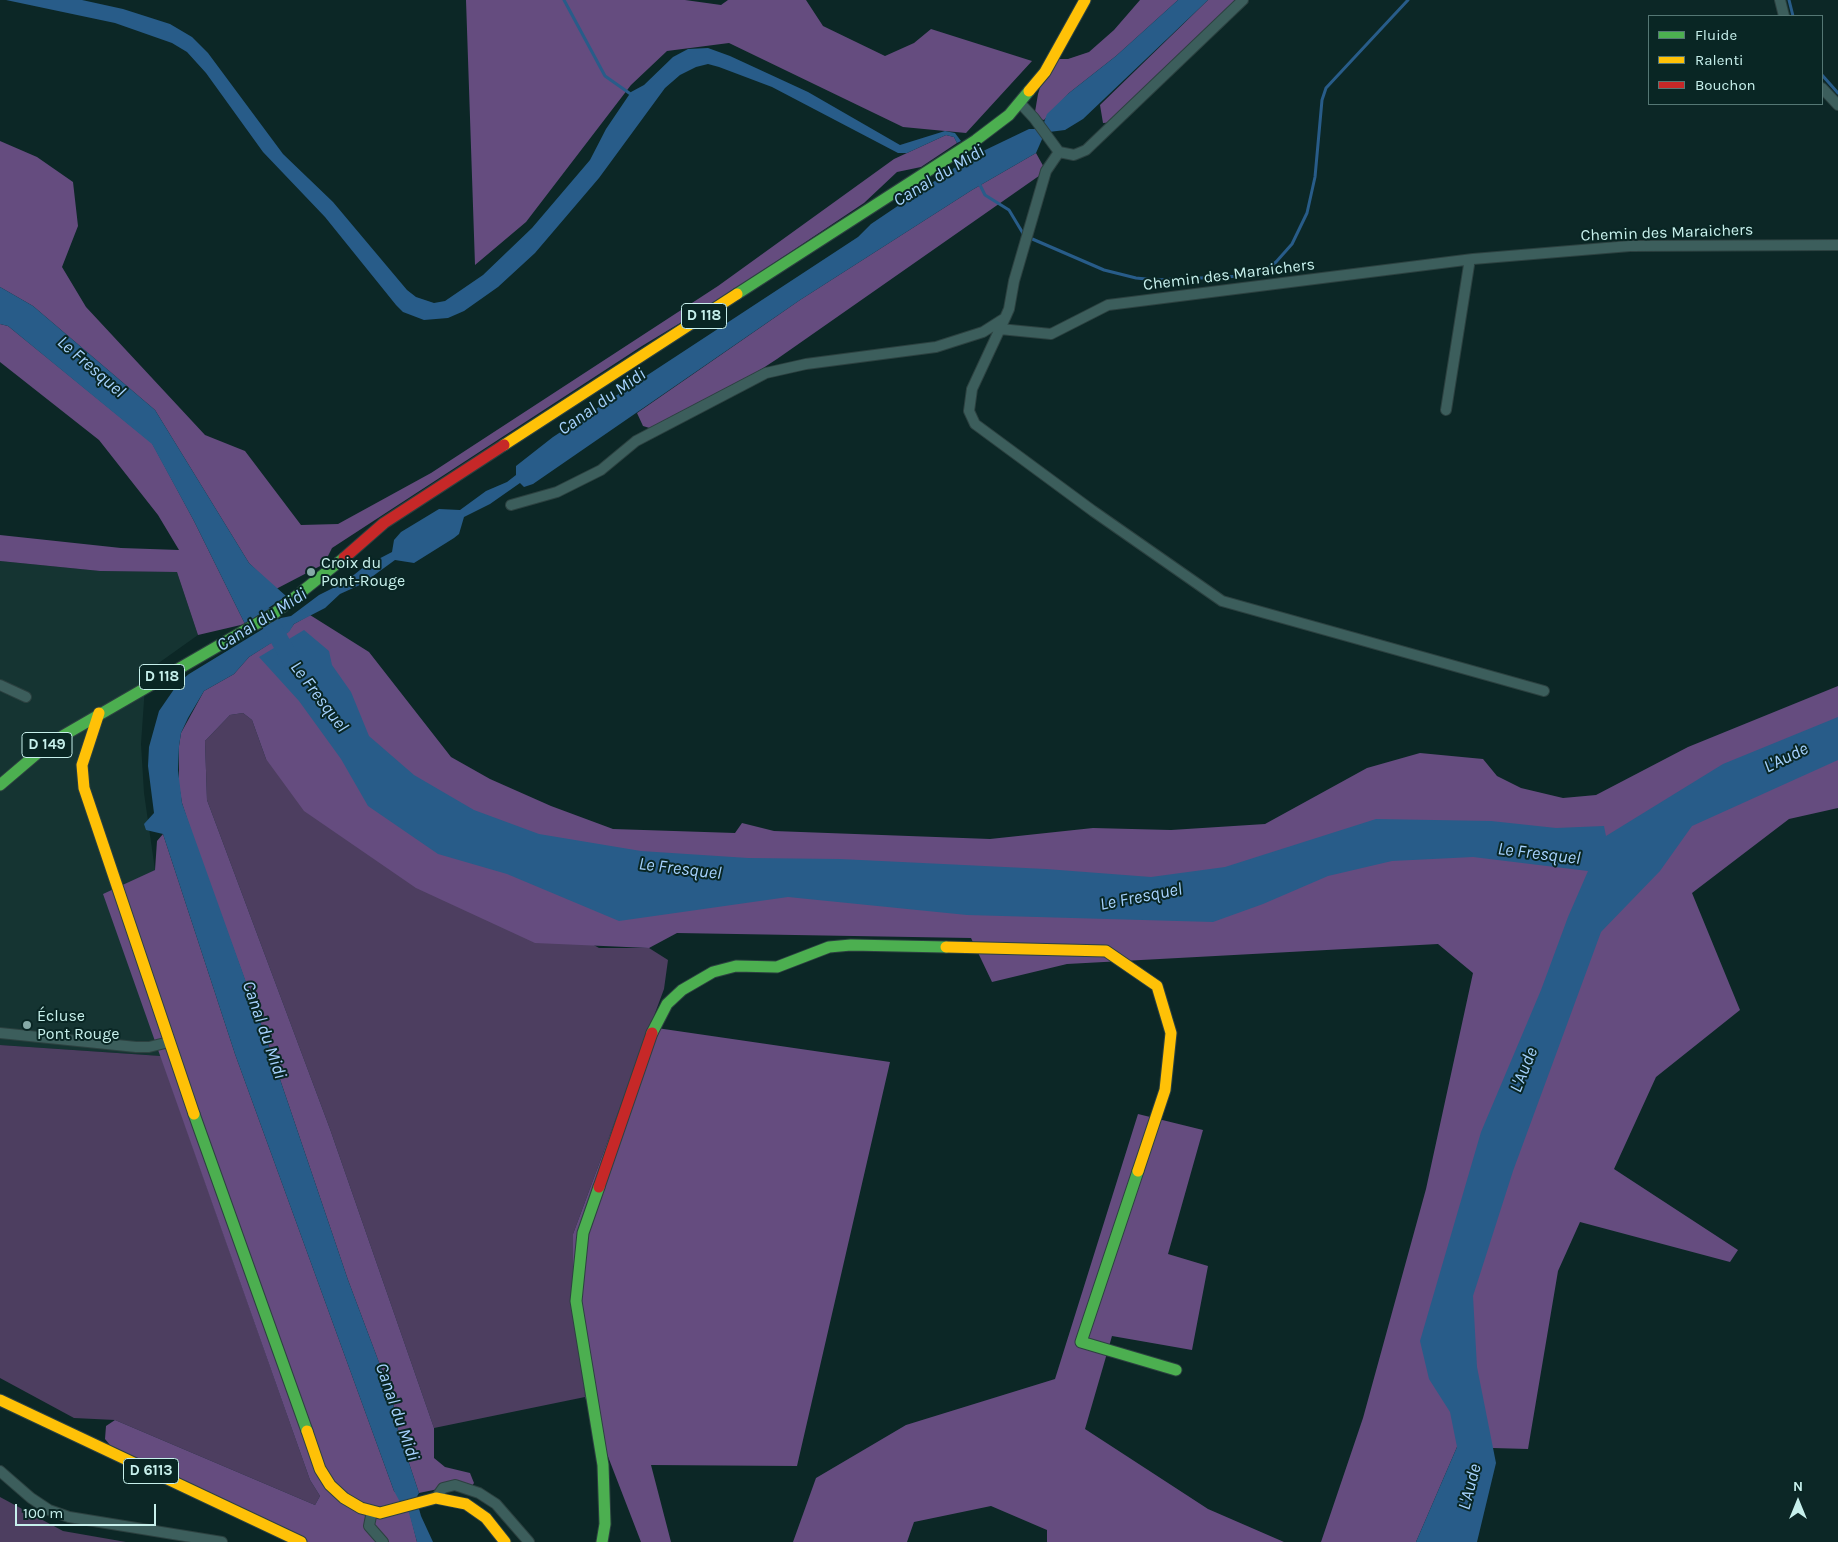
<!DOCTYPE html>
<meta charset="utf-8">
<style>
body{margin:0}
#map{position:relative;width:1838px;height:1542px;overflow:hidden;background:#0c2726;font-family:Karla,sans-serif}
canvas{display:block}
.legend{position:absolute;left:1648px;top:15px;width:175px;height:90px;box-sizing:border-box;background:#092624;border:1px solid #557774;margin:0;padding:6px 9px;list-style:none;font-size:15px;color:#c7f0ec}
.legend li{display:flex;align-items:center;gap:10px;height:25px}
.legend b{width:25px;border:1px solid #557774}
.north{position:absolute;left:1773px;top:1477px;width:50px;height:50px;-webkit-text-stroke:4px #092624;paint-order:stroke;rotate:0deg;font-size:14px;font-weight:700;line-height:20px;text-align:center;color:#c7f0ec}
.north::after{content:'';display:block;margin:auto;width:18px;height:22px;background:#c7f0ec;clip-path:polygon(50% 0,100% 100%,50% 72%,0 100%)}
.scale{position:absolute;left:15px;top:1504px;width:141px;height:22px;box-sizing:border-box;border:2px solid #c7f0ec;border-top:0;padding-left:6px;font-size:15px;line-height:18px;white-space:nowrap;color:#c7f0ec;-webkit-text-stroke:4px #092624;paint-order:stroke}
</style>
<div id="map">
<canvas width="1838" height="1542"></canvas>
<ul class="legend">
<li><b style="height:6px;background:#4caf50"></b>Fluide</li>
<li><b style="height:6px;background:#ffc107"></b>Ralenti</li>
<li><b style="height:6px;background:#c62828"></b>Bouchon</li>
</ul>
<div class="north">N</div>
<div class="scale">100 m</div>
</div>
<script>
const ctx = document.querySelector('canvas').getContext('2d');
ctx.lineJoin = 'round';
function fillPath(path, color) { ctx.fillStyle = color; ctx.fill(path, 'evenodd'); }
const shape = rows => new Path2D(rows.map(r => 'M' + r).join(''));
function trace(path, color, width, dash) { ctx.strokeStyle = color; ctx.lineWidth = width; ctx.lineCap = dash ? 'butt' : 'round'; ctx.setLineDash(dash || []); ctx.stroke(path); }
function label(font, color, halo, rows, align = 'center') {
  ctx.font = font + ' Karla,sans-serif'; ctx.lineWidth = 4; ctx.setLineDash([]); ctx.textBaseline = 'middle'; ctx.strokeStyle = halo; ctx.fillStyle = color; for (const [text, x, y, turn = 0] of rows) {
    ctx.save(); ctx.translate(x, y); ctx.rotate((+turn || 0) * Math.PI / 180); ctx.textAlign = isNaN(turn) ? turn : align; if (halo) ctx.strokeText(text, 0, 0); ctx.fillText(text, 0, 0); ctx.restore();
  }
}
fillPath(shape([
 [0,561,100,571,177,572,198,635,146,672,141,744,144,793,155,870,104,895,161,1056,0,1045]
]), '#153432');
fillPath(shape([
 [243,713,252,720,266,759,599,948,649,948,668,960,664,989,573,1234,573,1308,585,1397,434,1428,330,1129,207,800,205,741,230,715],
 [0,1045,161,1056,310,1480,320,1496,315,1505,115,1420,74,1418,0,1378],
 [0,1497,63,1531,126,1542,0,1542]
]), '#4d3e60');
fillPath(shape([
 [466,0,685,0,721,5,728,0,806,0,823,26,885,56,914,43,931,29,1032,61,966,133,903,127,729,43,667,51,631,85,526,222,475,265],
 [1140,0,1178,0,1116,56,1069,93,1044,120,1034,118,1038,94,1049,59,1068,59,1089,52,1114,30],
 [1208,0,1243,0,1115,122,1103,123,1100,105],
 [946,135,954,137,957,143,921,167,897,172,864,203,723,297,642,346,332,548,324,564,276,589,249,563,155,410,33,306,0,287,0,141,37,157,73,182,78,226,62,267,86,307,205,435,245,451,301,525,338,524,431,473,718,286,894,159],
 [1036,153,1046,171,777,359,731,389,656,430,643,426,637,413,800,300,972,190],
 [0,324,8,326,152,443,194,521,245,624,198,635,177,572,100,571,0,561,0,535,121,548,179,550,158,515,99,440,0,362],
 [310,615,369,652,451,757,490,779,551,806,613,829,735,833,742,823,774,831,990,839,1093,828,1171,830,1265,824,1367,768,1420,753,1483,759,1497,776,1521,788,1563,798,1596,795,1688,747,1838,686,1838,808,1789,819,1692,893,1740,1010,1656,1077,1614,1169,1738,1250,1730,1262,1580,1222,1558,1271,1528,1449,1457,1447,1416,1542,1321,1542,1363,1418,1426,1189,1473,973,1438,944,1067,964,992,982,971,938,677,933,649,948,535,943,416,888,304,811,266,759,252,720,243,713,230,715,205,741,207,800,330,1129,434,1428,434,1458,445,1467,470,1473,474,1483,469,1490,443,1488,419,1493,398,1430,392,1397,348,1280,265,1035,196,846,182,803,179,785,179,746,181,733,204,691,234,674,249,657,288,632,294,624],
 [163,834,235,1054,394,1491,408,1506,417,1542,301,1542,119,1456,105,1439,106,1426,115,1420,315,1505,320,1496,310,1480,103,894,155,870,157,841],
 [650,1027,890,1062,797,1466,651,1465,671,1542,641,1542,585,1397,573,1308,573,1234],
 [1138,1114,1203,1130,1168,1254,1208,1266,1192,1350,1112,1336,1085,1429,1208,1509,1284,1542,1047,1542,1047,1530,991,1506,914,1522,907,1542,793,1542,816,1478,906,1425,1055,1379]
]), '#654c7f');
fillPath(shape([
 [6,0,82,0,123,9,170,24,192,37,208,53,283,154,333,202,407,290,416,297,434,303,445,301,483,275,532,228,590,160,606,129,631,92,644,85,673,57,688,49,708,48,730,56,808,92,900,145,945,131,955,133,961,141,957,143,954,137,946,135,907,153,898,153,772,87,719,67,708,64,696,67,680,75,665,88,599,178,535,253,498,287,464,311,448,318,424,320,403,312,396,305,325,217,263,152,206,73,187,52,172,43,115,23],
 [1178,0,1208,0,1083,119,1065,130,1049,132,1043,137,1036,153,972,190,800,300,533,484,524,487,520,483,490,504,464,517,459,534,454,538,414,563,395,560,362,584,340,594,325,608,294,624,289,632,249,657,234,674,204,691,188,718,181,733,179,746,178,770,182,803,265,1035,348,1280,392,1397,398,1430,419,1493,416,1498,421,1516,433,1542,417,1542,406,1502,400,1502,394,1491,235,1054,163,834,146,830,144,824,154,813,148,766,149,747,159,711,179,682,189,674,281,618,291,616,319,595,345,582,365,566,392,552,394,540,401,532,439,509,460,510,486,491,507,482,516,475,516,466,553,437,858,237,871,224,957,166,979,153,1029,129,1038,129,1043,125,1047,114,1069,93,1116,56],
 [0,287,33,306,155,410,249,563,286,596,245,624,194,521,152,444,8,326,0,324],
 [304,630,329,651,332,665,351,692,369,736,414,775,474,810,539,834,641,851,748,858,840,859,1046,869,1151,877,1225,867,1376,819,1491,821,1556,828,1604,826,1606,836,1723,764,1838,717,1838,760,1692,826,1660,871,1601,932,1513,1171,1473,1296,1477,1367,1496,1463,1477,1542,1416,1542,1457,1447,1450,1412,1429,1379,1420,1341,1481,1132,1541,990,1568,917,1588,871,1473,857,1392,861,1328,876,1263,904,1213,922,967,915,788,897,619,921,507,874,438,854,368,806,341,759,299,701,259,657]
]), '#285c89');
trace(shape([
 [564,0,605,76,632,95],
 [1789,0,1793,16],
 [1822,75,1838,93],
 [979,183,985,195,1009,210,1024,235],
 [1030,238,1104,270,1136,278,1156,280,1243,276,1267,269,1276,262,1292,244,1307,213,1315,177,1322,100,1326,88,1408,0]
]), '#285c89', 3);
trace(shape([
 [267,617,293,664]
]), '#285c89', 18);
const street = shape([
 [1780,0,1784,16],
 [1822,88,1838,105],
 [1020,103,1034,118,1059,152,1074,155,1086,150,1243,0],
 [1005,318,972,389,969,411,975,424,1093,511,1222,601,1544,691],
 [1000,329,1051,334,1108,305,1473,259,1630,246,1838,245],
 [1446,410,1469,265,1468,260],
 [511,505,557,492,601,470,636,441,766,373,806,364,936,347,983,332,1005,318,1009,309,1014,281,1046,171,1059,152],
 [0,685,26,697],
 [0,1033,136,1047,149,1047,169,1042],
 [0,1471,31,1498,49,1510,69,1517,222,1542],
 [436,1498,443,1488,455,1485,479,1493,496,1504,529,1542],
 [372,1511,369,1526,383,1542]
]);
const fast = shape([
 [737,294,976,140,1009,115,1029,91],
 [0,785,47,745,275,613,344,558],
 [652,1033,667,1004,682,990,713,972,736,966,777,967,829,947,851,945,946,947],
 [194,1114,307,1431],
 [1138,1171,1081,1342,1176,1370],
 [599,1187,583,1233,576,1301,603,1465,605,1524,602,1542]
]);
const slow = shape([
 [1029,91,1045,72,1085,0],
 [504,445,737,294],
 [99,713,82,765,84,788,194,1114],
 [946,947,1106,951,1157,986,1171,1033,1165,1090,1138,1171],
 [0,1400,301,1542],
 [307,1431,320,1469,330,1485,344,1498,361,1508,380,1513,436,1498,466,1504,486,1518,505,1542]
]);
const jam = shape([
 [344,558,384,523,504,445],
 [599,1187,652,1033]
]);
trace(street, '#2c4140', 12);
trace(fast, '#2c4140', 13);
trace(slow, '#2c4140', 13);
trace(jam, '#2c4140', 13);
trace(street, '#3c5e5c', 10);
trace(fast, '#4caf50', 11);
trace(slow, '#ffc107', 11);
trace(jam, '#c62828', 11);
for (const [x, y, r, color] of [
 [311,572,5,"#86aaa7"],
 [27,1025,5,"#86aaa7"]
]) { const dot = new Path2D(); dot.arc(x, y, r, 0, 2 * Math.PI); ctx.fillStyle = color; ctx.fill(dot); trace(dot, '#092624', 2); }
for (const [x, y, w] of [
 [704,316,45],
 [162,677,45],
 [47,745,50],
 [151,1471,55]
]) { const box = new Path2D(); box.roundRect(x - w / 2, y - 12.5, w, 25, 4); ctx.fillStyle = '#092624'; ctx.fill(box); trace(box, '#c7f0ec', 1); }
label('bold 15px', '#c7f0ec', null, [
 ["D 118",704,316],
 ["D 118",162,677],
 ["D 149",47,745],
 ["D 6113",151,1471]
]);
label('16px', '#c7f0ec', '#092624', [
 ["Chemin des Maraichers",1667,233,-2],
 ["Chemin des Maraichers",1229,275,-7]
]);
label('16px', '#c7f0ec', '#092624', [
 ["Croix du",321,563],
 ["Pont-Rouge",321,581],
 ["Écluse",37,1016],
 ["Pont Rouge",37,1034]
], 'left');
label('italic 18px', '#a6d2fe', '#092624', [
 ["Canal du Midi",939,176,-31],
 ["Le Fresquel",91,367,41],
 ["Canal du Midi",602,402,-35],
 ["Canal du Midi",262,620,-32],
 ["Le Fresquel",319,697,53],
 ["L'Aude",1786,758,-26],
 ["Le Fresquel",1539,854,7],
 ["Le Fresquel",680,869,7],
 ["Le Fresquel",1141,897,-11],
 ["Canal du Midi",264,1030,71],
 ["L'Aude",1524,1070,-68],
 ["Canal du Midi",397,1412,71],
 ["L'Aude",1470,1487,-75]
]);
</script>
